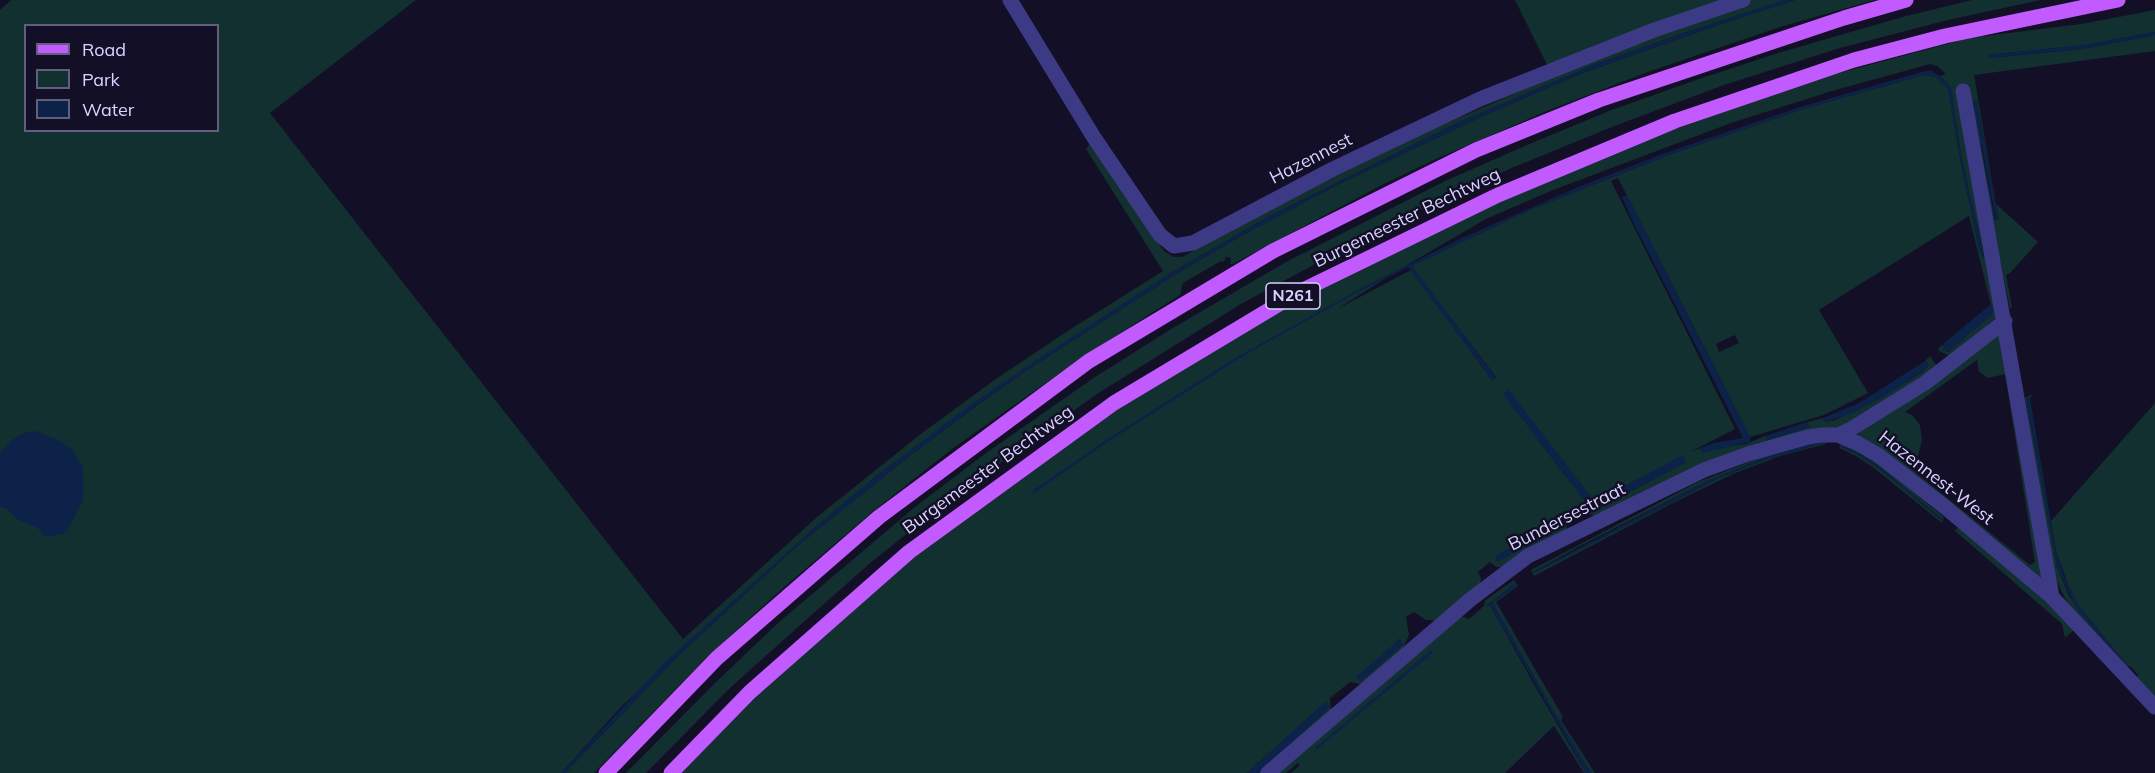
<!DOCTYPE html>
<style>
body{margin:0}
#map{position:relative;width:2155px;height:773px;overflow:hidden;background:#130f26;font-family:Mulish,sans-serif}
canvas{display:block}
.legend{position:absolute;left:24px;top:24px;width:195px;height:108px;box-sizing:border-box;background:#130f26;border:2px solid #625e7d;margin:0;padding:8px 10px;list-style:none;font-size:18px;color:#d9d4ff}
.legend li{display:flex;align-items:center;gap:12px;height:30px}
.legend b{width:30px;border:2px solid #625e7d}
</style>
<div id="map">
<canvas width="2155" height="773"></canvas>
<ul class="legend">
<li><b style="height:8px;background:#c25bff"></b>Road</li>
<li><b style="height:16px;background:#12302f"></b>Park</li>
<li><b style="height:16px;background:#0c2248"></b>Water</li>
</ul>
</div>
<script>
const ctx = document.querySelector('canvas').getContext('2d');
ctx.lineJoin = 'round';
function fillPath(path, color) { ctx.fillStyle = color; ctx.fill(path, 'evenodd'); }
const shape = rows => new Path2D(rows.map(r => 'M' + r).join(''));
function trace(path, color, width, dash) { ctx.strokeStyle = color; ctx.lineWidth = width; ctx.lineCap = dash ? 'butt' : 'round'; ctx.setLineDash(dash || []); ctx.stroke(path); }
function label(font, color, halo, rows, align = 'center') {
  ctx.font = font + ' Mulish,sans-serif'; ctx.lineWidth = 5; ctx.setLineDash([]); ctx.textBaseline = 'middle'; ctx.strokeStyle = halo; ctx.fillStyle = color; for (const [text, x, y, turn = 0] of rows) {
    ctx.save(); ctx.translate(x, y); ctx.rotate((+turn || 0) * Math.PI / 180); ctx.textAlign = isNaN(turn) ? turn : align; if (halo) ctx.strokeText(text, 0, 0); ctx.fillText(text, 0, 0); ctx.restore();
  }
}
fillPath(shape([
 [11,0,416,0,270,113,683,639,817,517,922,433,993,381,1066,332,1163,271,1086,149,1091,142,1164,251,1174,257,1182,257,1333,177,1435,128,1553,77,1515,0,1785,0,1681,34,1596,64,1453,125,1266,218,1166,276,978,400,879,474,813,529,622,706,561,773,0,773,0,10],
 [26,26,218,26,218,130,26,130],
 [1795,0,1875,0,1780,27,1645,73,1547,111,1436,159,1380,186,1233,264,1230,264,1231,258,1226,257,1224,262,1221,261,1183,283,1180,295,1095,349,1010,408,952,449,871,513,782,589,704,660,594,773,565,773,681,653,796,547,912,454,979,404,1024,372,1176,274,1239,237,1337,185,1483,116,1580,74,1718,25],
 [1972,0,2041,0,1948,20,1840,48,1724,85,1617,125,1514,167,1393,222,1241,304,1097,394,954,496,869,564,789,635,730,688,646,773,626,773,714,684,779,622,915,507,986,453,1095,377,1171,329,1286,262,1445,181,1527,145,1609,111,1693,81,1778,53,1906,16],
 [2155,10,2155,32,2085,45,1988,55,1989,58,2081,49,2155,35,2155,51,1974,75,1996,204,2038,242,2010,273,2006,275,2012,307,2010,309,2000,259,1997,317,1950,356,1939,351,1938,349,1945,342,1943,345,1947,352,1949,351,1991,315,1991,305,1969,216,1819,310,1868,393,1824,415,1750,437,1618,178,1611,181,1735,429,1690,452,1700,448,1702,452,1705,452,1718,448,1746,444,1765,436,1767,440,1809,427,1807,422,1823,418,1825,422,1835,420,1877,400,1922,372,1928,367,1928,362,1925,361,1930,356,1937,366,1912,385,1857,418,1841,426,1596,517,1582,510,1566,518,1567,533,1504,567,1496,567,1490,562,1478,572,1481,578,1480,585,1436,620,1426,620,1414,612,1406,617,1409,635,1403,648,1365,685,1350,682,1330,698,1331,714,1263,773,1258,773,1283,751,1326,702,1247,773,677,773,745,704,921,550,1115,409,1318,287,1599,156,1817,79,1969,38,2081,24],
 [1930,64,1937,66,1946,74,1940,76,1951,88,1961,155,1984,257,1979,249,1960,158,1948,88,1936,77,1924,75,1806,108,1671,154,1532,209,1411,266,1496,377,1492,380,1411,270,1337,309,1407,265,1486,219,1553,190,1731,123,1832,91],
 [1977,102,1999,220,1995,220,1981,147],
 [1735,335,1739,343,1719,352,1716,344],
 [1535,436,1575,477,1595,502,1652,472,1686,462,1590,513,1589,506],
 [1399,639,1403,644,1363,679],
 [2002,331,2035,539,2044,580,2042,582,1895,461,1858,436,1859,429,1912,399],
 [1977,360,1979,372,1988,378,2005,374,2035,562,2030,565,1904,463,1910,463,1918,456,1922,440,1920,425,1912,415,1905,412],
 [2033,394,2030,398,2027,398,2027,403,2057,566,2069,596,2128,666,2078,605,2069,587,2056,551,2051,521,2155,403,2155,707,2136,681,2138,675,2130,666,2126,667,2070,608,2058,584,2054,572,2025,398],
 [1826,441,1826,444,1780,456,1733,474,1673,503,1534,576,1531,570,1698,482,1762,457,1810,443],
 [1826,442,1767,459,1719,478,1534,573,1533,572,1580,546,1707,481,1769,456,1809,444],
 [1842,443,1860,451,1885,469,1944,517,1942,523,1874,468,1856,456,1839,448],
 [1841,447,1857,452,1881,468,1942,519,1941,520,1881,470,1857,454],
 [1960,527,2046,597,2074,630,2065,638,2062,624,1954,530],
 [1514,580,1518,586,1496,602,1563,717,1561,720,1595,773,1591,773,1559,721,1492,602,1516,586,1515,584,1486,606,1490,605,1531,679,1586,773,1584,773,1554,726,1505,773,1291,773,1300,765,1298,763,1286,773,1278,773,1460,616,1469,619,1484,606,1485,601,1491,596]
]), '#12302f');
fillPath(shape([
 [1784,0,1795,0,1718,25,1580,74,1483,116,1337,185,1239,237,1176,274,1024,372,980,403,912,454,796,547,681,653,565,773,561,773,666,661,813,529,879,474,966,408,1035,361,1166,276,1266,218,1453,125,1596,64,1681,34],
 [2155,32,2155,35,2081,49,1988,58,1988,55,2085,45],
 [1925,71,1932,71,1940,76,1951,88,1961,155,1984,258,1982,258,1979,249,1960,158,1948,89,1936,77,1924,75,1806,108,1671,154,1532,209,1412,266,1496,378,1492,380,1408,267,1353,295,1250,352,1109,441,1033,494,1032,491,1109,438,1235,358,1367,285,1462,238,1576,188,1662,154,1800,107],
 [1975,100,1977,101,1999,220,1996,220,1973,102],
 [1627,195,1750,437,1750,442,1702,453,1700,448,1713,443,1743,438,1633,222,1622,197],
 [1990,305,1994,308,1992,315,1949,351,1943,350,1945,342],
 [1925,361,1928,362,1928,367,1891,392,1853,413,1825,422,1823,418,1859,403],
 [1509,390,1595,502,1683,455,1686,462,1590,513,1587,508,1589,506,1503,394],
 [2028,397,2030,398,2056,551,2064,576,2078,605,2128,666,2126,666,2113,652,2076,608,2057,566,2027,403],
 [1807,422,1809,427,1767,440,1765,436],
 [35,431,59,440,72,450,83,467,83,500,68,529,63,534,45,537,38,528,18,520,7,509,0,507,0,453,14,438,24,433],
 [1826,442,1767,459,1719,478,1534,573,1533,572,1707,481,1769,456,1809,444],
 [1842,445,1857,452,1881,468,1942,519,1941,520,1881,470,1857,454,1841,447],
 [1562,520,1565,526,1497,562,1495,556],
 [1515,583,1516,586,1493,603,1536,681,1591,773,1586,773,1583,767,1490,605,1486,607],
 [1400,639,1403,644,1360,682,1356,677],
 [1431,650,1433,653,1316,750,1315,748],
 [1326,701,1330,707,1283,751,1258,773,1247,773]
]), '#0c2248');
trace(shape([
 [1010,0,1093,136,1160,235,1174,246,1193,243,1333,169,1480,99,1654,30,1743,0],
 [1963,91,2052,597],
 [1838,435,1851,429,1925,383,2005,321],
 [1268,773,1471,599,1528,556,1704,470,1748,454,1808,437,1822,435,1838,435,1857,443,1878,455,1945,507,2052,597,2155,707]
]), '#3d3a85', 15);
trace(shape([
 [606,773,717,658,879,517,1089,361,1273,251,1476,150,1599,100,1844,18,1906,0],
 [671,773,750,692,909,552,1114,403,1299,292,1498,195,1675,121,1854,60,1945,36,2118,0]
]), '#c25bff', 15);
for (const [x, y, w] of [
 [1293,296,54]
]) { const box = new Path2D(); box.roundRect(x - w / 2, y - 13, w, 26, 4.5); ctx.fillStyle = '#130f26'; ctx.fill(box); trace(box, '#d9d4ff', 1.5); }
label('bold 16px', '#d9d4ff', null, [
 ["N261",1293,296]
]);
label('18px', '#d9d4ff', '#130f26', [
 ["Hazennest",1311,159,-27],
 ["Burgemeester Bechtweg",1407,218,-26],
 ["Burgemeester Bechtweg",988,470,-36],
 ["Hazennest-West",1936,478,38],
 ["Bundersestraat",1567,517,-27]
]);
</script>
